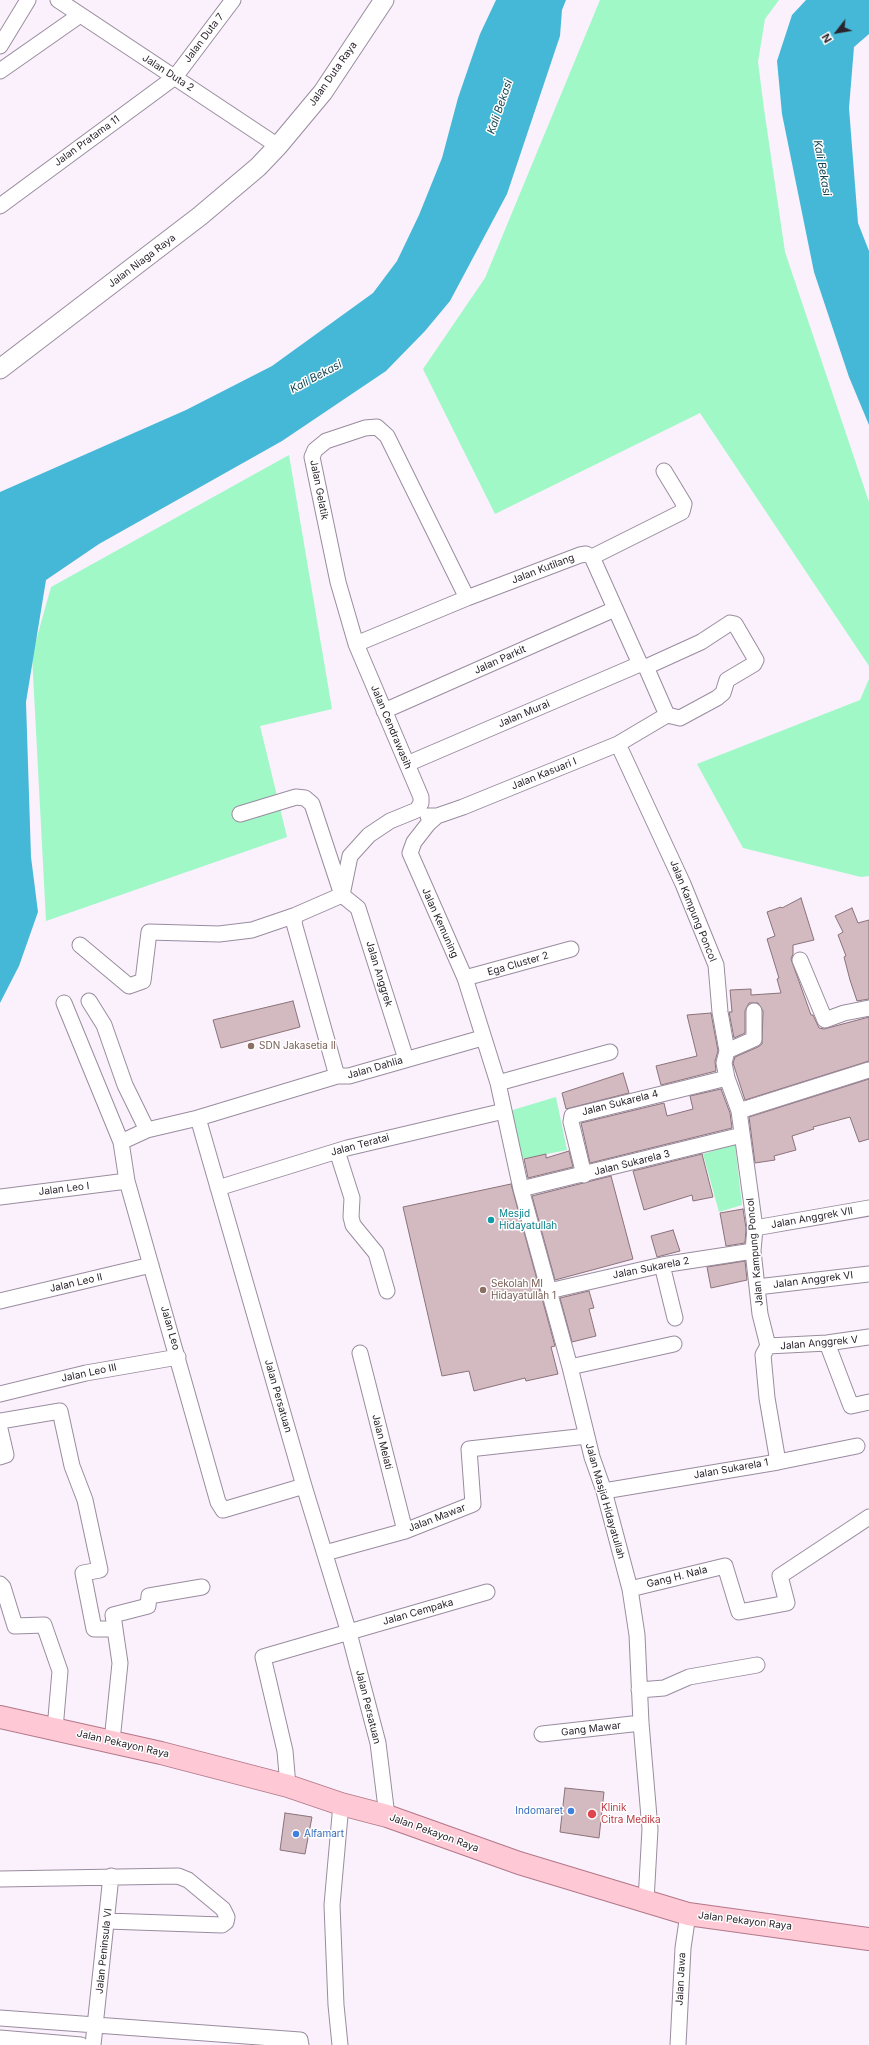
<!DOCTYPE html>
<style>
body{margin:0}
#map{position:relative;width:869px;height:2045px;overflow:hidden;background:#faf1fd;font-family:Inter,sans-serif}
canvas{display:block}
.north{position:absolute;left:817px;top:12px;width:40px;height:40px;-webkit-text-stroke:3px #fff;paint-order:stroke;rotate:239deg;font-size:11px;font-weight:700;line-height:16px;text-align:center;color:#2a242c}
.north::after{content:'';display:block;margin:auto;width:14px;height:18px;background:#2a242c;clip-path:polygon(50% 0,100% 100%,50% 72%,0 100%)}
</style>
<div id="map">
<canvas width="869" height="2045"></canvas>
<div class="north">N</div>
</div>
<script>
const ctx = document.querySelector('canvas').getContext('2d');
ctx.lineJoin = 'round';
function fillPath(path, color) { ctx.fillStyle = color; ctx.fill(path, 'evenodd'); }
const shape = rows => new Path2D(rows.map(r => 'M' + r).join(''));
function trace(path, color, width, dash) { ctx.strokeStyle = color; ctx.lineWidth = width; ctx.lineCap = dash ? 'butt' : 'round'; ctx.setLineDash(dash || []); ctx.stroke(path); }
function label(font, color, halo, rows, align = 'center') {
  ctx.font = font + ' Inter,sans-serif'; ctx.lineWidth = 3; ctx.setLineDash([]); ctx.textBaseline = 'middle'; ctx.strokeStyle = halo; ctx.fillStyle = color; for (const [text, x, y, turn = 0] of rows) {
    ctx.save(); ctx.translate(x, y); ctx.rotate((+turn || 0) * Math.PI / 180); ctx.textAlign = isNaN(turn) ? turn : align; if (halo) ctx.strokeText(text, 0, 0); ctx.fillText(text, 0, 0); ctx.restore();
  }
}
fillPath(shape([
 [600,0,779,0,765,19,758,62,764,109,785,252,869,502,869,666,700,413,495,514,423,369,485,278],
 [289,455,332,709,260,726,287,837,46,921,32,655,51,587],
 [869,679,869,876,861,877,743,848,697,764,860,700],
 [556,1097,567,1150,517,1160,506,1112],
 [735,1144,742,1205,719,1212,703,1154]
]), '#9ff8c6');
fillPath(shape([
 [496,0,566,0,562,10,560,36,507,194,450,301,425,331,386,371,282,441,99,544,46,580,26,702,31,857,38,912,19,966,0,1003,0,492,186,410,272,366,373,293,397,261,419,215,442,158,458,98,480,34],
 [806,0,869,0,869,34,854,47,849,108,858,223,869,251,869,425,849,377,814,272,782,114,777,61,792,15]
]), '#46b8d7');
const building = shape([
 [801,898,814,940,793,945,793,954,791,959,811,1015,813,1015,819,1028,824,1029,869,1017,869,1061,745,1100,733,1063,735,1057,758,1047,762,1044,763,1011,758,1003,749,1003,745,1011,745,1033,734,1038,729,1012,732,1012,730,990,751,989,751,995,781,993,777,979,779,978,767,939,775,936,767,912,781,907,782,908,801,898],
 [852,908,858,923,869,920,869,999,857,1001,850,980,844,957,846,956,838,935,843,932,835,916,852,908],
 [293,1001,300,1027,221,1048,213,1020,293,1001],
 [711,1013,718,1051,715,1061,716,1071,661,1085,656,1066,697,1056,687,1015,711,1013],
 [623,1073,629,1093,566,1109,562,1093,623,1073],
 [869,1079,869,1139,859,1142,850,1117,813,1127,814,1129,792,1136,796,1150,774,1156,775,1160,755,1163,749,1117,869,1079],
 [721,1089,730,1113,732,1128,590,1163,581,1123,664,1103,667,1116,693,1109,690,1096,721,1089],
 [569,1151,573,1167,528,1178,524,1159,546,1154,546,1158,569,1151],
 [702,1154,713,1197,693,1201,692,1195,644,1210,633,1171,702,1154],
 [611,1176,633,1259,555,1280,532,1196,611,1176],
 [511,1184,555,1346,551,1347,558,1374,526,1381,525,1378,474,1391,469,1371,442,1376,403,1207,511,1184],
 [743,1209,746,1228,745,1243,726,1246,720,1213,743,1209],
 [673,1230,680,1251,657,1257,651,1236,673,1230],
 [745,1261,747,1280,711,1288,707,1267,745,1261],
 [589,1291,594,1308,589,1309,596,1336,572,1342,560,1298,589,1291],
 [565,1788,604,1792,599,1838,560,1832,565,1788],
 [285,1813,312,1817,305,1854,280,1850,285,1813]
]);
fillPath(building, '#d3b9c0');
trace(building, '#8a7279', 1);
const minor = shape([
 [58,0,278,146],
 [0,46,28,0],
 [0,71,80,15],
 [0,206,175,77,233,0],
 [592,557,640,664,646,667,667,715],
 [356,644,467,598,580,555,586,554,592,557,682,512,684,504,664,471],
 [646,667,701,642,730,623,735,624,756,660,754,664,727,680,723,693,717,698,680,718,667,715],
 [384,711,615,609],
 [618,744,683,884,716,965,720,1012,727,1051,724,1063,727,1078,739,1111,755,1228,753,1251,760,1314,768,1346,763,1355,767,1398,778,1462],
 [407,764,640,664],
 [417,810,421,803,421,797,356,644,338,582,312,457,315,450,326,441,365,428,377,427,387,436,467,598],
 [240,814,296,797,305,798,312,804,342,895,358,908,406,1059],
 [428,816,437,816,463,807,618,744,667,715],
 [437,816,428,824,414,842,410,853,465,978,498,1083,521,1189,570,1367,592,1457,604,1491,630,1589,637,1635,641,1723,650,1829,646,1901],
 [296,915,294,923,337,1076,349,1076,482,1038],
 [80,945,129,986,143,981,149,932,219,934,252,930,296,915,342,895,350,856,369,835,390,821,417,810],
 [800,960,825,1020,844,1013,869,1008],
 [465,978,571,949],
 [89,1001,104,1025,125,1085,147,1130],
 [64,1003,121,1142,127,1181,218,1502,223,1510,304,1486],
 [727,1051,754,1039,754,1011],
 [337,1076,198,1118,304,1486,349,1633,378,1743,387,1816],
 [498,1083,610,1052],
 [739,1111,869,1070],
 [121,1142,147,1130,198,1118],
 [337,1151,352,1198,351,1217,353,1225,376,1253,387,1291],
 [584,1175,571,1122,572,1116,727,1078],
 [218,1188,347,1148,504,1111],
 [521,1189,742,1135],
 [0,1197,127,1181],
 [755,1228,869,1208],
 [662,1265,675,1318],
 [757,1287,869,1274],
 [549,1291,662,1265,753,1251],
 [0,1301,151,1265],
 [827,1343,851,1406,869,1402],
 [768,1346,827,1343,869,1337],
 [360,1353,405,1531],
 [570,1367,674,1344],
 [0,1394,86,1373,178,1357],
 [0,1421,60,1411,72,1466,85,1500,100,1570,83,1573,94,1629,115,1629,120,1663,112,1741],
 [0,1429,6,1455,0,1457],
 [604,1491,778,1462,857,1446],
 [325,1553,405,1531,473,1504,469,1449,587,1436],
 [0,1584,3,1587,15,1626,44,1625,60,1671,55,1729],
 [630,1589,725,1566,739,1612,787,1603,780,1576,869,1517],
 [115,1629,113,1615,148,1606,149,1596,202,1587],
 [639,1690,664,1688,689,1677,757,1665],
 [542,1734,641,1723],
 [288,1786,285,1751,263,1657,487,1592],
 [0,1879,178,1876,188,1880,223,1909,227,1917,226,1922,222,1925,107,1921],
 [0,2018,300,2040,301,2045],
 [0,2038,81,2045],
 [93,2045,111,1876],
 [340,2045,336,2005,332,1905,341,1804],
 [678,2045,683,1948,688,1914]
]);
const tertiary = shape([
 [0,369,200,216,258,167,278,146,323,92,384,0]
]);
const primary = shape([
 [0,1717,161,1753,288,1786,341,1804,387,1816,519,1863,688,1914,869,1939]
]);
trace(minor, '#9a8c9f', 17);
trace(tertiary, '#9a8c9f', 21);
trace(primary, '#b37788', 24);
trace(minor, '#fff', 15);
trace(tertiary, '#fff', 19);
trace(primary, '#fec8d5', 22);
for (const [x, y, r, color] of [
 [251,1046,4,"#8d6e63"],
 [491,1220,4,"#0f9aa8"],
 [483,1290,4,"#8d6e63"],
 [571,1811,4,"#3f7fe0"],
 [592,1814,5,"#e0444e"],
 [296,1834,4,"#3f7fe0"]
]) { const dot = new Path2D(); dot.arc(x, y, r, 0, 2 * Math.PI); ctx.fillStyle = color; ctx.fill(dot); trace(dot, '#fff', 1.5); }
label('10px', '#2a242c', '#fff', [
 ["Jalan Duta 7",204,38,-53],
 ["Jalan Duta 2",168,73,33],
 ["Jalan Duta Raya",333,74,-55],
 ["Jalan Pratama 11",87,141,-36],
 ["Jalan Niaga Raya",142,261,-37],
 ["Jalan Gelatik",319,490,79],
 ["Jalan Kutilang",543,569,-21],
 ["Jalan Parkit",500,660,-24],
 ["Jalan Murai",524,714,-23],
 ["Jalan Cendrawasih",391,727,67],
 ["Jalan Kasuari I",544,774,-22],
 ["Jalan Kampung Poncol",693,911,68],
 ["Jalan Kemuning",440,923,66],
 ["Ega Cluster 2",518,964,-16],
 ["Jalan Anggrek",379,974,73],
 ["Jalan Dahlia",375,1068,-16],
 ["Jalan Sukarela 4",620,1103,-14],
 ["Jalan Teratai",360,1145,-15],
 ["Jalan Sukarela 3",632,1163,-14],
 ["Jalan Leo I",64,1189,-7],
 ["Jalan Anggrek VII",812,1218,-10],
 ["Jalan Kampung Poncol",755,1252,-95],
 ["Jalan Sukarela 2",651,1268,-11],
 ["Jalan Anggrek VI",813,1280,-7],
 ["Jalan Leo II",76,1283,-13],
 ["Jalan Leo",170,1328,74],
 ["Jalan Anggrek V",819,1343,-5],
 ["Jalan Leo III",89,1373,-12],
 ["Jalan Persatuan",278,1396,74],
 ["Jalan Melati",382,1442,76],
 ["Jalan Sukarela 1",731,1469,-10],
 ["Jalan Masjid Hidayatullah",605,1501,74],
 ["Jalan Mawar",437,1518,-21],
 ["Gang H. Nala",677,1577,-14],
 ["Jalan Cempaka",418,1612,-16],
 ["Jalan Persatuan",368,1707,76],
 ["Gang Mawar",591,1729,-7],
 ["Jalan Pekayon Raya",123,1744,13],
 ["Jalan Pekayon Raya",434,1833,20],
 ["Jalan Pekayon Raya",745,1921,7],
 ["Jalan Peninsula VI",104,1951,-84],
 ["Jalan Jawa",681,1979,-87]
]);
label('10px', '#785e54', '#fff', [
 ["SDN Jakasetia II",259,1046],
 ["Sekolah MI",491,1284],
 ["Hidayatullah 1",491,1296]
], 'left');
label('10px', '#0d838f', '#fff', [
 ["Mesjid",499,1214],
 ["Hidayatullah",499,1226]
], 'left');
label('10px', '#be3a42', '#fff', [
 ["Klinik",601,1808],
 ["Citra Medika",601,1820]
], 'left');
label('10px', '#366cbe', '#fff', [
 ["Indomaret",563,1811],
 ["Alfamart",304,1834,"left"]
], 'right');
label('italic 11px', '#144552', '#fff', [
 ["Kali Bekasi",500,107,-71],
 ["Kali Bekasi",822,168,80],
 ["Kali Bekasi",316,377,-28]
]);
</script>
